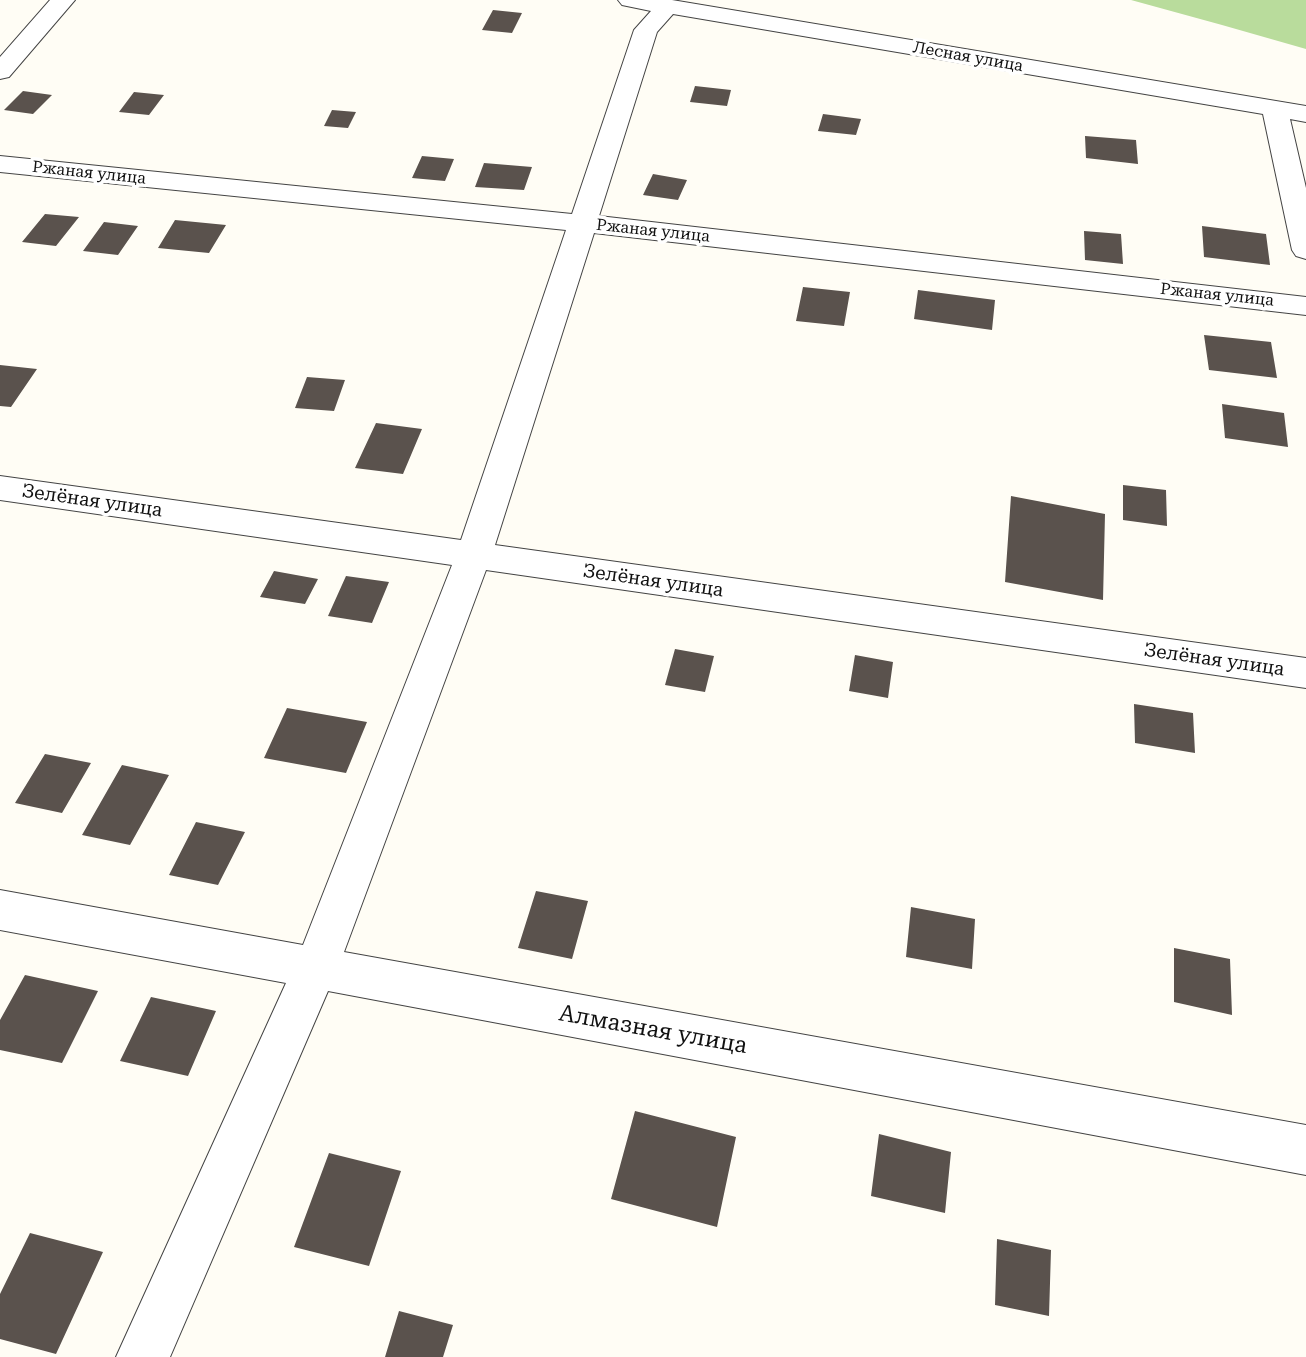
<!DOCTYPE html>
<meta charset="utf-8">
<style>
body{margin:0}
canvas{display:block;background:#fffdf5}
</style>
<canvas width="1306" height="1357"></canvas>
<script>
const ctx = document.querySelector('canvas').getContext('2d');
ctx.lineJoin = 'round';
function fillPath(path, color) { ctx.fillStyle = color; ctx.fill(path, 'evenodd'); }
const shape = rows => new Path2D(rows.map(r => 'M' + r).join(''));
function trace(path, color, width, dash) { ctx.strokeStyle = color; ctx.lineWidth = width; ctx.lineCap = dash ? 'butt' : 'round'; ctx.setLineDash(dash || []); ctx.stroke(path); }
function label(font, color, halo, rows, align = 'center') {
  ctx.font = font + ' "Roboto Serif",serif'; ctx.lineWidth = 7; ctx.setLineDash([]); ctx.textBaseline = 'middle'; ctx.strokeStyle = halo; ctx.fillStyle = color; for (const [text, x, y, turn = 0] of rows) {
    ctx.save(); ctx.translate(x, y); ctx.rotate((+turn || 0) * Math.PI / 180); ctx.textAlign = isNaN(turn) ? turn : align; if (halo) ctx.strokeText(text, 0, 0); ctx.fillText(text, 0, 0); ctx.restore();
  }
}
fillPath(shape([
 [1131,0,1306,0,1306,49,1222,25]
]), '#b9dc9c');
fillPath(shape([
 [493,10,522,13,512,33,482,30],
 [695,86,731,90,727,106,690,102],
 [23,91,52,95,33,114,4,110],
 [134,92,164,95,149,115,119,112],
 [332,110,356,112,348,128,324,126],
 [823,114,861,119,856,135,818,131],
 [1085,136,1136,140,1138,164,1086,158],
 [422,156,454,159,445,181,412,178],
 [484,163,532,167,524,190,475,187],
 [653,174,687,180,678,200,643,195],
 [45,214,79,217,56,246,22,242],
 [175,220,226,225,209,253,158,248],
 [104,222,138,226,118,255,83,251],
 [1202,226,1266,234,1270,265,1204,257],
 [1084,231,1121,234,1123,264,1085,260],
 [803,287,850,292,844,326,796,321],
 [918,290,995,300,992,330,914,319],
 [1204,335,1271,342,1277,378,1209,370],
 [0,365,37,369,11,407,0,406],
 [307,377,345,380,334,411,295,408],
 [1222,404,1284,413,1288,447,1225,438],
 [376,423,422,429,403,474,355,468],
 [1123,485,1166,490,1167,526,1123,520],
 [1011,496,1105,514,1103,600,1005,582],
 [274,571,318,579,305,604,260,597],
 [346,576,389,582,372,623,328,616],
 [675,649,714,656,705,692,665,685],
 [855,655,893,662,888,698,849,691],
 [1134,704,1193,713,1195,753,1135,743],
 [287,708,367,722,346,773,264,758],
 [45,754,91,763,62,813,15,803],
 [122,765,169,775,130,845,82,835],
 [196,822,245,832,218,885,169,875],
 [536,891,588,901,572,959,518,948],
 [911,907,975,919,972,969,906,957],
 [1174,948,1230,959,1232,1015,1174,1002],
 [25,975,98,991,62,1063,0,1050,0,1020],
 [151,997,216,1011,188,1076,120,1061],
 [635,1111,736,1137,717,1227,611,1199],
 [879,1134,951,1152,945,1213,871,1196],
 [329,1153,401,1171,369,1266,294,1247],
 [30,1233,103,1252,56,1354,0,1339,0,1294],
 [997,1239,1051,1250,1049,1316,995,1305],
 [399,1311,453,1325,443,1357,385,1357]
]), '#5a524d');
const minor = shape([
 [50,0,75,0,9,77,0,79,0,57,50,0],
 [618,0,672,0,1306,106,1306,122,1290,119,1306,188,1306,259,1296,256,1292,250,1263,114,673,14,657,32,599,216,1306,297,1306,315,594,233,495,545,1306,658,1306,688,486,570,344,952,1306,1125,1306,1175,328,991,170,1357,116,1357,286,983,0,930,0,890,303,945,452,565,0,500,0,476,461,540,566,230,0,172,0,156,572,214,634,30,651,11,622,5,618,0]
]);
trace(minor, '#444', 2);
fillPath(minor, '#fff');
label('16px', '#111', '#fff', [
 ["Лесная улица",968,57,10],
 ["Ржаная улица",89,173,6],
 ["Ржаная улица",653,231,6],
 ["Ржаная улица",1217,295,6]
]);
label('19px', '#111', '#fff', [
 ["Зелёная улица",92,501,8],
 ["Зелёная улица",653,581,8],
 ["Зелёная улица",1214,660,8]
]);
label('23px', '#111', '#fff', [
 ["Алмазная улица",653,1030,10]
]);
</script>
